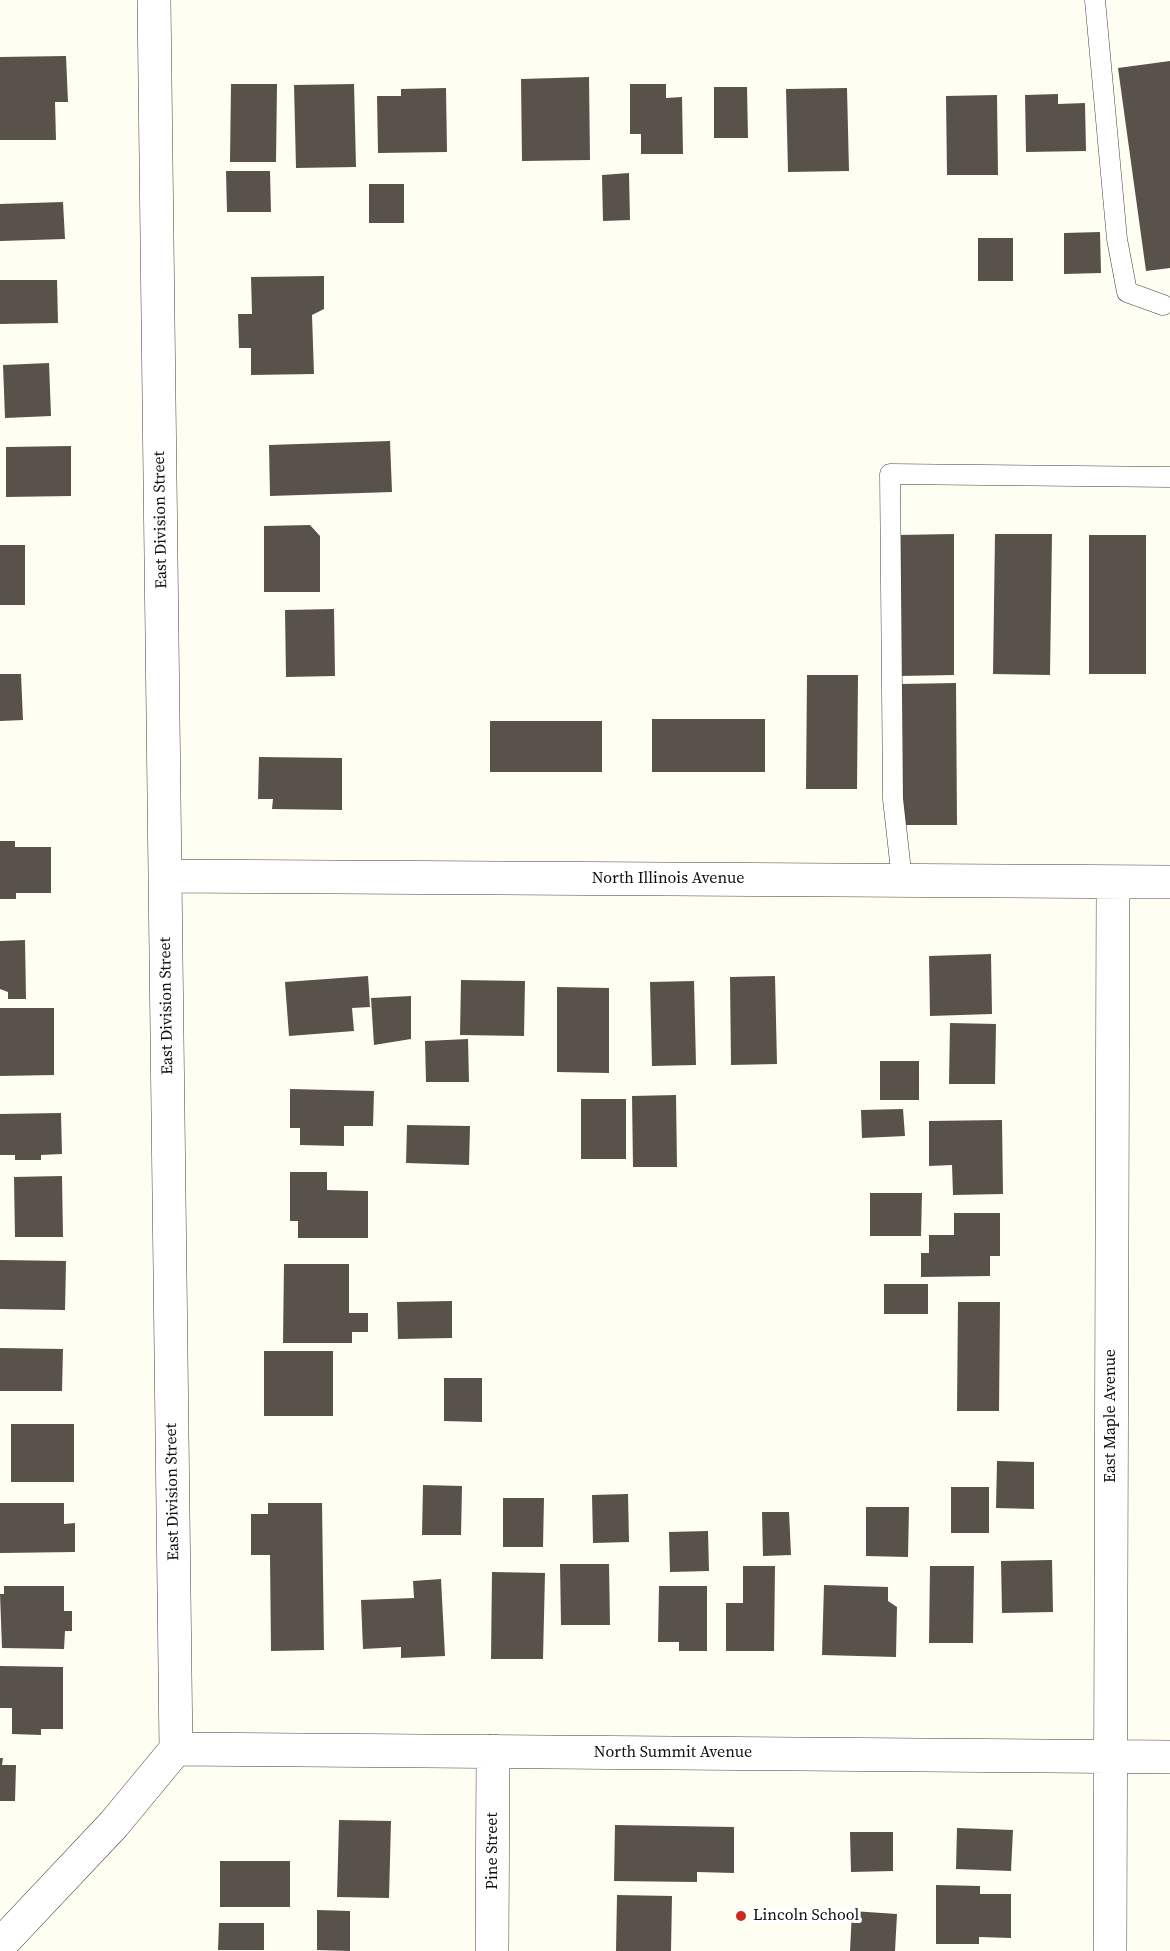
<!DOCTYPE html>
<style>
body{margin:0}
canvas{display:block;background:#fffef2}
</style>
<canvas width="1170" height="1951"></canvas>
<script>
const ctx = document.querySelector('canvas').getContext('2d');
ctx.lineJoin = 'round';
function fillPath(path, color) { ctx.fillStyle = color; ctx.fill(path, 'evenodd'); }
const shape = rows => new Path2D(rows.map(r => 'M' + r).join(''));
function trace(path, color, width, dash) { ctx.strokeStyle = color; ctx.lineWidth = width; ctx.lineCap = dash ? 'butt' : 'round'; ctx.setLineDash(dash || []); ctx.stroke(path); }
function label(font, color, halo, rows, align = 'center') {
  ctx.font = font + ' "Source Serif 4",serif'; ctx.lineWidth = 6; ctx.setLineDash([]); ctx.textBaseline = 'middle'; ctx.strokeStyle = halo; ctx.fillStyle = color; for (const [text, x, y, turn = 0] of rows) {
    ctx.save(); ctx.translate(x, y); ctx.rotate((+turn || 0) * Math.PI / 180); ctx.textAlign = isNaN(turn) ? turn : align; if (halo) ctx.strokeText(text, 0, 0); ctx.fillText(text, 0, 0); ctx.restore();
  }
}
fillPath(shape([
 [66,56,68,102,55,102,56,140,0,140,0,57],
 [1170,61,1170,268,1146,271,1118,68],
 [589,77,590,160,522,161,521,79],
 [231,84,277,84,276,162,230,162],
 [354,84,356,167,296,168,294,85],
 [630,84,666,84,666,98,682,97,683,154,641,154,641,134,630,134],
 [714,87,747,87,748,138,714,138],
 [446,88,447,152,378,153,377,96,401,96,401,89],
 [847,88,849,171,788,172,786,89],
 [1058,94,1058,104,1085,103,1086,151,1026,152,1025,95],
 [997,95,998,175,947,175,946,96],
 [226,171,270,171,271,212,227,212],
 [629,173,630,220,603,221,602,175],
 [369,184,404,184,404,223,369,223],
 [63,202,65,239,0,241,0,204],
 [1100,232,1101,273,1064,274,1064,233],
 [978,238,1013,238,1013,281,978,281],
 [324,276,324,309,312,315,314,374,251,375,251,348,239,348,238,314,252,314,251,277],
 [0,280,57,280,58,323,0,324],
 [49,363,51,416,5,418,3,365],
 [390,441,392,492,270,496,269,445],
 [71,446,71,496,6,497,6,447],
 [310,525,320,536,320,592,264,592,264,526],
 [954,534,954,675,899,676,898,535],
 [995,534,1052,534,1050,675,993,674],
 [1089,535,1146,535,1146,674,1089,674],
 [0,545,25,545,25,605,0,605],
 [334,609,335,676,286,677,285,610],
 [0,674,21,674,23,720,0,721],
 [807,675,858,675,857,789,806,789],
 [956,683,957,825,902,825,900,684],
 [652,719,765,719,765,772,652,772],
 [490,721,602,721,602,772,490,772],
 [259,757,342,758,342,810,272,809,273,799,258,799],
 [0,841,15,841,15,847,51,847,51,893,16,893,16,899,0,899],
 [25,940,26,999,8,999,8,992,0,989,0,941],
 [991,954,992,1014,930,1016,929,956],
 [368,976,370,1007,352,1008,354,1031,289,1036,285,982],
 [775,976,777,1064,731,1065,730,977],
 [461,980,525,981,524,1036,460,1035],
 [694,981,696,1065,652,1066,650,982],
 [557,987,609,988,609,1073,557,1072],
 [411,996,411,1039,374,1045,371,998],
 [0,1008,54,1008,54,1075,0,1076],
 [950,1023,996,1024,995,1084,949,1084],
 [468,1039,469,1082,426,1082,425,1041],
 [880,1061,919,1061,919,1100,880,1100],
 [290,1089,374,1091,373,1126,344,1126,344,1146,300,1145,300,1128,290,1128],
 [676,1095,677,1167,633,1167,632,1096],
 [581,1099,626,1099,626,1159,581,1159],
 [903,1109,905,1136,862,1138,861,1110],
 [61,1113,62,1154,41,1155,41,1160,15,1160,15,1155,0,1155,0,1114],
 [1002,1120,1003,1194,953,1195,952,1165,929,1166,929,1121],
 [407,1125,470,1126,469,1165,406,1163],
 [290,1172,327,1172,327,1190,368,1191,368,1238,298,1238,298,1221,290,1221],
 [62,1176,63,1237,15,1237,14,1177],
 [870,1193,922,1193,921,1236,870,1236],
 [954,1213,1000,1213,1000,1256,990,1256,990,1276,921,1277,921,1253,929,1253,929,1235,954,1235],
 [0,1260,66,1261,65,1310,0,1309],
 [284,1264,349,1264,349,1313,368,1313,368,1332,352,1332,352,1343,283,1343],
 [884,1284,928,1284,928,1314,884,1314],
 [452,1301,452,1338,398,1339,397,1302],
 [958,1302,1000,1302,999,1411,957,1411],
 [0,1348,63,1349,62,1391,0,1391],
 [264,1351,333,1351,333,1416,264,1416],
 [444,1378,482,1378,482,1422,444,1421],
 [11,1424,74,1424,74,1482,11,1482],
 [997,1461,1034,1462,1034,1509,996,1508],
 [423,1485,462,1486,461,1535,422,1535],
 [951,1487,989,1487,989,1533,951,1533],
 [628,1494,629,1542,593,1543,592,1495],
 [503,1498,544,1498,543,1547,503,1547],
 [0,1503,64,1503,64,1524,75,1523,75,1552,0,1553],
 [268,1503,322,1503,324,1650,271,1651,270,1555,251,1555,251,1514,268,1514],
 [866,1507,909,1507,908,1557,866,1556],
 [762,1512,789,1512,791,1555,763,1556],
 [708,1531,709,1571,670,1572,669,1532],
 [1052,1560,1053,1612,1002,1613,1001,1561],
 [560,1564,609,1564,610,1625,561,1625],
 [743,1566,775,1566,774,1651,726,1651,726,1603,743,1603],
 [930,1566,974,1566,973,1643,929,1643],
 [492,1572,545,1573,543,1659,491,1659],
 [441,1579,445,1656,401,1658,401,1647,363,1649,361,1600,414,1598,413,1581],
 [824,1585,888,1587,888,1601,897,1607,896,1657,822,1655],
 [4,1586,64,1586,64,1611,72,1611,72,1631,65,1631,64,1649,2,1648,0,1594,4,1594],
 [659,1586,707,1586,707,1651,679,1651,679,1642,658,1642],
 [0,1666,63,1667,63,1729,41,1729,41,1735,12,1734,12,1708,0,1708],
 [0,1758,3,1758,2,1765,16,1765,15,1801,0,1801],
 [339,1820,391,1821,389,1898,337,1897],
 [615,1825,734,1827,734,1873,697,1872,697,1882,614,1881],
 [957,1828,1013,1830,1011,1871,956,1869],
 [850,1832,893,1832,893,1871,851,1872],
 [220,1861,290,1861,290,1907,220,1907],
 [936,1885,980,1886,980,1894,1011,1894,1011,1938,979,1937,979,1944,936,1944],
 [617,1895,672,1896,671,1951,616,1951],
 [317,1910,350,1911,350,1951,317,1950],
 [852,1911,897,1914,895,1951,850,1951],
 [219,1923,264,1923,264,1950,218,1950]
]), '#59524b');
const service = shape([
 [1095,0,1117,239,1127,292,1163,305],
 [902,880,893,799,890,474,1170,477]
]);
const minor = shape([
 [166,876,1170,882],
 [176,1749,1170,1757],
 [0,1945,114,1824,176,1749,154,0],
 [492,1951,493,1751],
 [1110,1951,1113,882]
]);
trace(service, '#424242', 21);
trace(minor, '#424242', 34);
trace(service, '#fff', 20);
trace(minor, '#fff', 33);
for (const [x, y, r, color] of [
 [741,1916,6,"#c92c1e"]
]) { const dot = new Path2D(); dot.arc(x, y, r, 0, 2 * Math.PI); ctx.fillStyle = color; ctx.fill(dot); trace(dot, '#fff', 2); }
label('16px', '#0f0f0f', '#fff', [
 ["East Division Street",161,520,-91],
 ["North Illinois Avenue",668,879],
 ["East Division Street",167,1006,-91],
 ["East Maple Avenue",1111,1416,-90],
 ["East Division Street",173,1492,-91],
 ["North Summit Avenue",673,1753],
 ["Pine Street",493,1851,-90]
]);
label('16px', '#0f0f0f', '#fff', [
 ["Lincoln School",753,1916]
], 'left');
</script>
